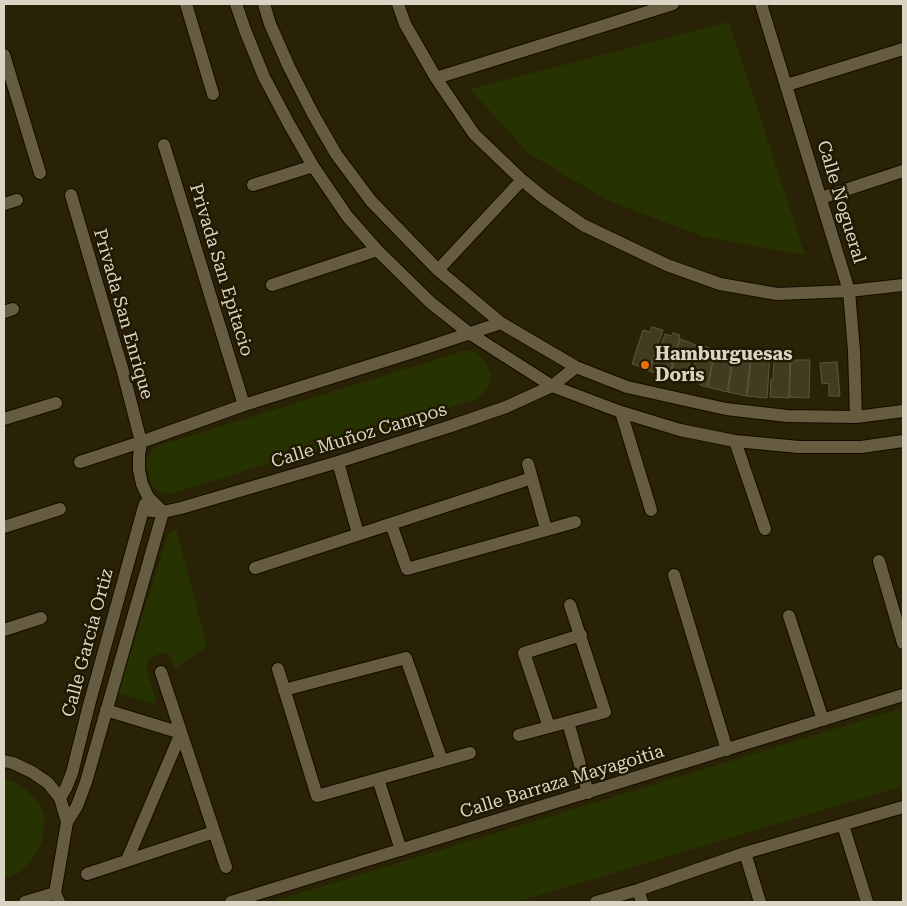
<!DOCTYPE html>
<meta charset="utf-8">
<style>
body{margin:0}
#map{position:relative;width:907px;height:906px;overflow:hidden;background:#2a2207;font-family:"Roboto Serif",serif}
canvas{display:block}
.frame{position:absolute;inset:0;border:5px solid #d9d4c4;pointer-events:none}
</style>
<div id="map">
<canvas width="907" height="906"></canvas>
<div class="frame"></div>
</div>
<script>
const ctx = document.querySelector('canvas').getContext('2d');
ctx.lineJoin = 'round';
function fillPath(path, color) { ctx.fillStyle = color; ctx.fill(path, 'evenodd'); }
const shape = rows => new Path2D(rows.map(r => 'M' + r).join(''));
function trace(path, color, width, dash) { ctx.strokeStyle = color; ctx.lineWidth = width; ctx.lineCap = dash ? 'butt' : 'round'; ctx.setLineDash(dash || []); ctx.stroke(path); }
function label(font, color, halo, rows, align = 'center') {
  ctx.font = font + ' "Roboto Serif",serif'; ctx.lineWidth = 5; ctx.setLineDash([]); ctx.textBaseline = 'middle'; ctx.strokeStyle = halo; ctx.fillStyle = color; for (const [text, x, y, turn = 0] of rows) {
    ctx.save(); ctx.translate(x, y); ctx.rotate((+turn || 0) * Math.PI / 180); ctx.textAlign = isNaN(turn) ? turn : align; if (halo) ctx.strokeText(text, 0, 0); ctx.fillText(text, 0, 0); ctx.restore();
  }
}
fillPath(shape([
 [729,22,805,255,704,237,607,200,528,153,470,89],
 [467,350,474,352,483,358,491,374,488,388,478,399,170,494,158,491,152,486,145,463,150,452,157,446],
 [176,528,207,646,175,669,168,652,156,655,149,659,147,664,147,672,156,700,156,703,154,704,118,693,168,534],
 [903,708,903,786,517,902,271,902],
 [4,778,15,782,28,792,39,803,45,818,42,842,31,861,19,873,4,879]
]), '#263300');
const building = shape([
 [652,327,663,330,649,370,632,364,643,330,650,332,652,327],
 [673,333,680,335,669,377,649,371,655,355,658,354,665,334,671,336,673,333],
 [680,339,696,345,689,366,691,366,688,381,670,377,680,339],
 [699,345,715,349,707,387,700,385,703,370,694,367,699,345],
 [715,351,733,355,727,392,708,387,715,351],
 [752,353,770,354,767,398,747,396,752,353],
 [734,354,751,356,746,396,728,392,734,354],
 [772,356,790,357,789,398,770,397,771,379,773,379,774,360,772,361,772,356],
 [791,360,810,360,809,398,789,397,791,360],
 [837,362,840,396,829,396,829,383,822,384,820,363,837,362]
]);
fillPath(building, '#433b20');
trace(building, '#5e553a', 1);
const street = shape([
 [186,4,213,94],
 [236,4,245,30,264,77,289,124,313,166,347,216,377,250,431,303,469,333,552,386,621,412,680,430,735,441,799,447,861,447,903,441],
 [264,4,270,24,289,67,313,114,336,154,371,201,438,270,501,323,576,367,627,387,726,409,787,416,856,417,903,411],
 [398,4,405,24,436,78,474,134,522,180,544,198,583,225,667,265,720,284,777,294,849,291,903,285],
 [761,4,849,291,854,351,856,417],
 [4,55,40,173],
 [436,78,673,4],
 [787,85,903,49],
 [164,145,244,405],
 [253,185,313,166],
 [71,195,122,368,141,442,139,456,139,470,142,484,148,497,163,512],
 [821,198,903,171],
 [4,204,17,200],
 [438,270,522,180],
 [272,285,377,250],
 [4,312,13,309],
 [621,412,651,510],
 [4,419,56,403],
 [735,441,765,529],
 [80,462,141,442,244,405,413,352,501,323],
 [338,462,358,534],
 [528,464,546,529],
 [143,510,163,512,181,508,338,462,451,426,506,407,552,386,576,367],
 [391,524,407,569,575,522],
 [4,527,60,509],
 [879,561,903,643],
 [255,568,532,478],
 [674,575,727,750],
 [789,616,823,720],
 [4,630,41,618],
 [278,669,317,796,470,753],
 [161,672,226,867],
 [284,690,406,658,442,761],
 [106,710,181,733,127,860],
 [568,722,588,793],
 [549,727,524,653,581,635],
 [519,735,605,712,570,605],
 [378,779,401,850],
 [60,798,66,788,72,773,89,705,143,510,145,504],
 [67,822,77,806,86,782,163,512],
 [843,825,867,902],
 [745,853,760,902],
 [87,874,214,832],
 [638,890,642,902],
 [231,902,903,695],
 [596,902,638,890,745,853,903,807]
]);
const secondary = shape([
 [4,761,13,763,32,772,48,783,60,798,67,822,55,893,59,902],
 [25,902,55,893]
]);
trace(street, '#120b00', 14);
trace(secondary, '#120b00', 14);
trace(street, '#655c41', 12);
trace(secondary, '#655c41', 12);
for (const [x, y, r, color] of [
 [645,365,5,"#e8710a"]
]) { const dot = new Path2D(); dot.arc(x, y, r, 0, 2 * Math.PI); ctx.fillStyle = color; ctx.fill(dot); trace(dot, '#201801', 2); }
label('18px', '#d9d4c4', '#201801', [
 ["Calle Nogueral",841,202,73],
 ["Privada San Epitacio",221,270,73],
 ["Privada San Enrique",123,314,74],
 ["Calle Muñoz Campos",359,436,-17],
 ["Calle García Ortiz",88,643,-75],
 ["Calle Barraza Mayagoitia",562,782,-17]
]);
label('bold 18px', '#d9d4c4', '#201801', [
 ["Hamburguesas",655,355],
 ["Doris",655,376]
], 'left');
</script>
